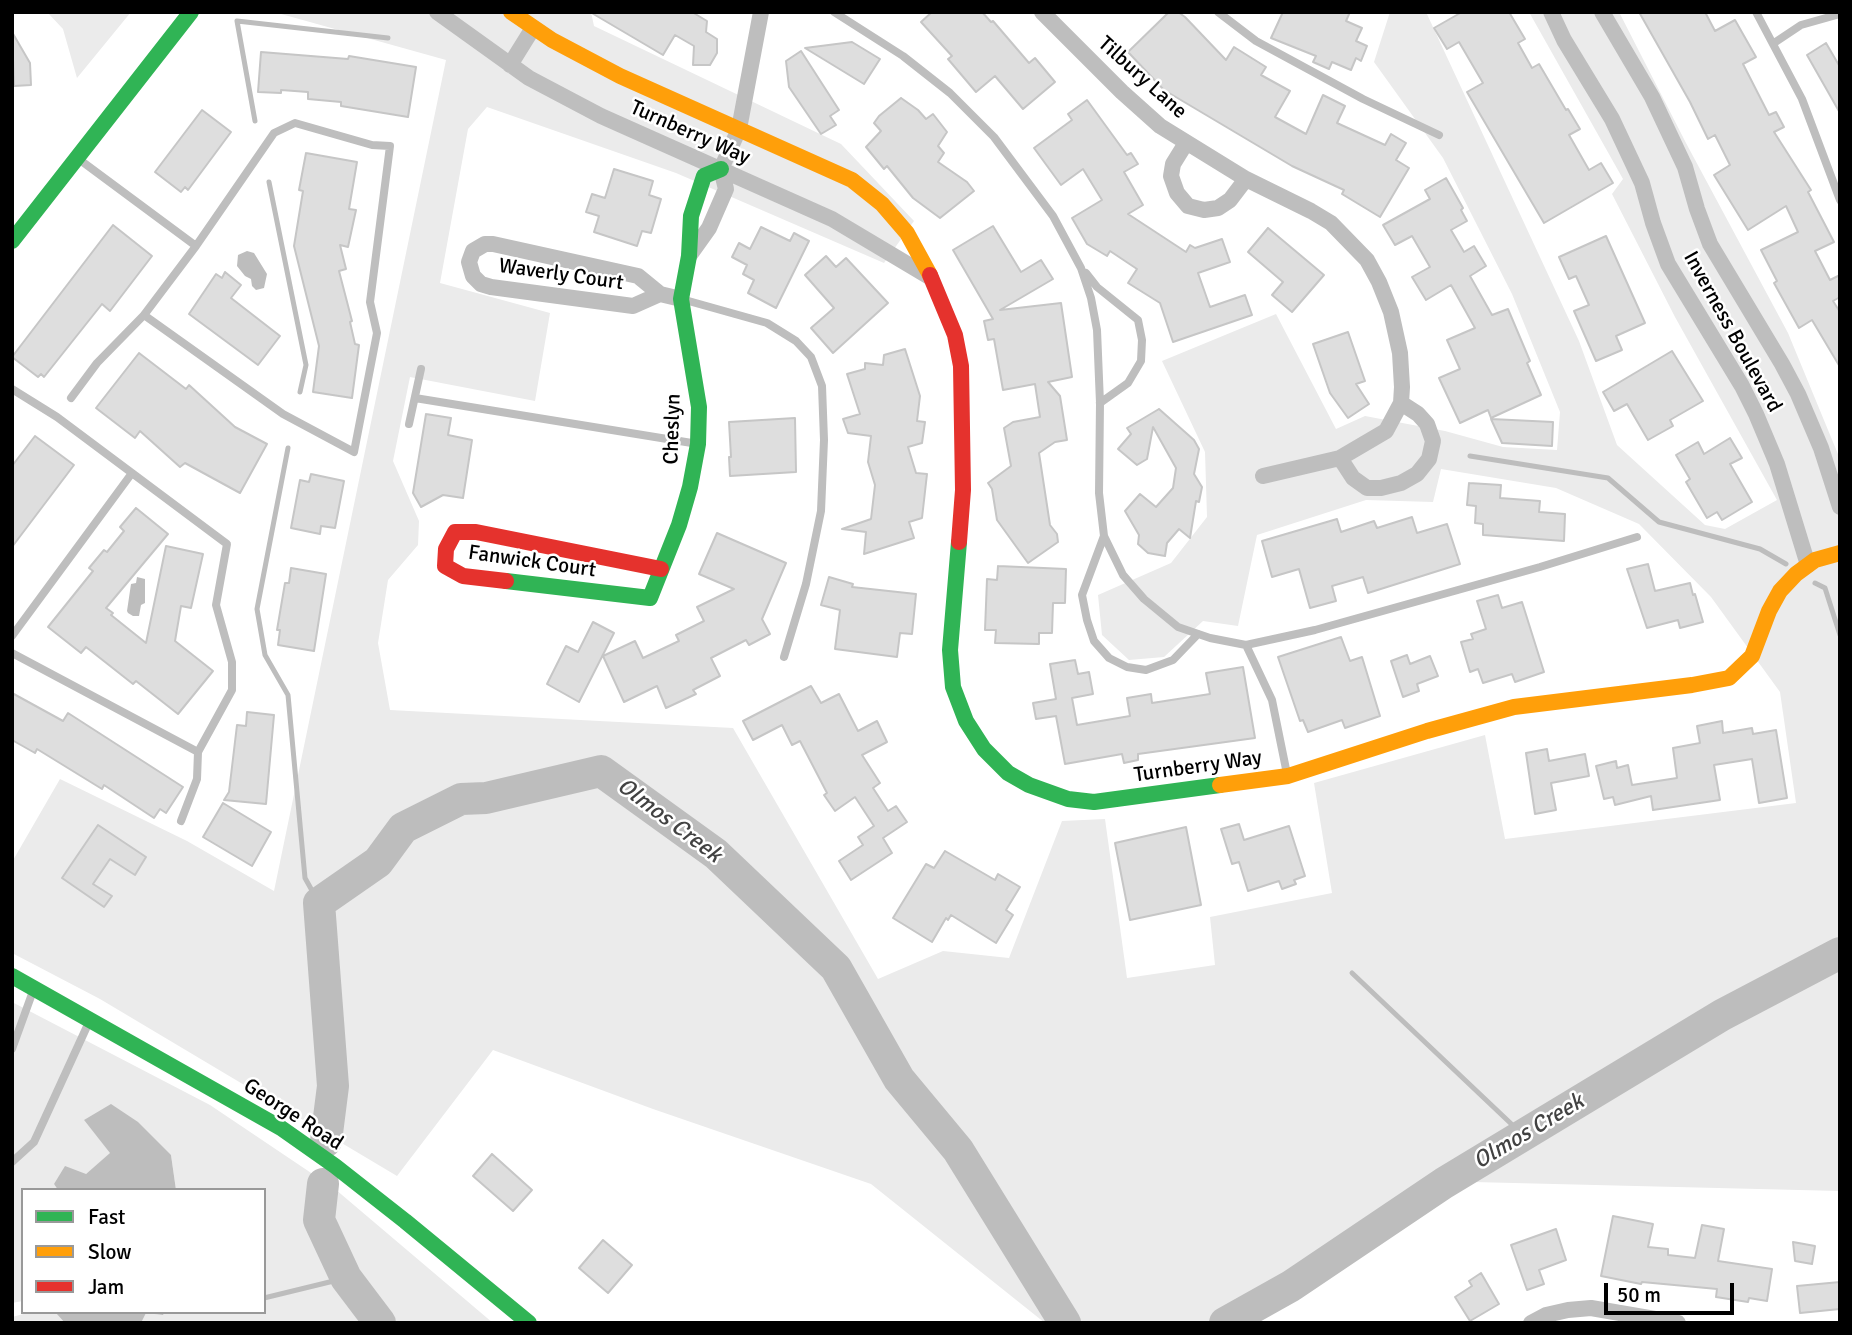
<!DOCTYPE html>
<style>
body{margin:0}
#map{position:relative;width:1852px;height:1335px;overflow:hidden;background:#fff;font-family:Signika,sans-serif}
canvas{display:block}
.frame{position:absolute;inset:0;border:14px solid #000;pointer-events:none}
.legend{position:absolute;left:21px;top:1188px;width:245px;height:126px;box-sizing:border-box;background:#fff;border:2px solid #999;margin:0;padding:9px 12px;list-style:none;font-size:21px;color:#000}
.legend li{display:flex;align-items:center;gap:14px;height:35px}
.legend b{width:35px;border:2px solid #999}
.scale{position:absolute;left:1604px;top:1283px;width:130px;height:32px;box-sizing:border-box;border:4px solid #000;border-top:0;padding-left:9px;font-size:21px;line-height:24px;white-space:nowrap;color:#000;-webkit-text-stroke:5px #fff;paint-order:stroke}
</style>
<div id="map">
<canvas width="1852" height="1335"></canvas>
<div class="frame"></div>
<ul class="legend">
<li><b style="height:9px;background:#30b455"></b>Fast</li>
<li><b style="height:9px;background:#ff9f0a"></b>Slow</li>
<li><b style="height:9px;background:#e5322d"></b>Jam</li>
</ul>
<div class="scale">50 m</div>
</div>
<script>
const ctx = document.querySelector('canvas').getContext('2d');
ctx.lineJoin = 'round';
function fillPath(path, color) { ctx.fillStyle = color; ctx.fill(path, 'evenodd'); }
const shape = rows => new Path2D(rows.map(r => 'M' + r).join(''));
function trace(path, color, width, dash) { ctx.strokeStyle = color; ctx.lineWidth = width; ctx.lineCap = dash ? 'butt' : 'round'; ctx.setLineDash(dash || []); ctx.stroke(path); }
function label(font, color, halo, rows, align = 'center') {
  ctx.font = font + ' Signika,sans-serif'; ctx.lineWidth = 5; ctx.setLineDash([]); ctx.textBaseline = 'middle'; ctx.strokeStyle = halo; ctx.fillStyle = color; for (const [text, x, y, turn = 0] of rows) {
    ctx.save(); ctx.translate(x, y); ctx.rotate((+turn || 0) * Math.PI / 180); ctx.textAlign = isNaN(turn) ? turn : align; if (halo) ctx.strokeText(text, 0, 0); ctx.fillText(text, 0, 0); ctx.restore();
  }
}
fillPath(shape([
 [47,12,131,12,77,78,63,29],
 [274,12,591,12,594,26,841,144,914,221,884,263,676,173,487,107,468,129,440,283,550,313,535,401,410,377,393,461,419,521,418,545,388,580,378,643,390,710,733,728,878,979,943,951,1009,958,1062,821,1105,819,1127,978,1215,965,1210,917,1332,893,1314,783,1485,735,1505,839,1796,803,1780,692,1711,597,1639,524,1556,488,1441,469,1433,502,1366,500,1257,535,1238,626,1203,621,1164,657,1129,660,1102,635,1098,595,1171,563,1207,517,1205,452,1162,361,1276,314,1336,429,1365,416,1445,431,1503,447,1557,450,1560,412,1512,294,1443,158,1374,62,1390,12,1426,12,1579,341,1617,445,1705,525,1725,529,1777,500,1675,317,1612,194,1623,179,1529,12,1619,12,1686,143,1788,333,1840,459,1840,1191,1473,1182,1243,1323,1045,1323,871,1184,653,1109,493,1050,397,1176,100,999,12,953,12,862,60,779,187,841,274,891,446,60],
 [12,1002,210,1105,335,1189,493,1323,141,1323,146,1313,163,1315,165,1312,264,1312,264,1190,176,1190,171,1155,84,1120,111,1153,86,1174,54,1184,58,1190,23,1190,23,1301,12,1303],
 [31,1312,55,1312,65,1323,12,1323,12,1317]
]), '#ebebeb');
fillPath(shape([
 [247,251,254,253,267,274,264,288,256,290,252,286,251,279,245,276,237,266,238,255],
 [137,577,145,579,145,603,141,605,139,616,133,616,128,613,127,611,131,584,136,583],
 [111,1104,138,1122,171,1155,176,1190,58,1190,54,1184,65,1166,86,1174,110,1153,84,1120],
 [55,1312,165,1312,163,1315,146,1313,141,1323,65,1323]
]), '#bdbdbd');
trace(shape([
 [255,121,237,21,388,38],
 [269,182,306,365,300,392],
 [288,448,257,609,265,655,288,695,305,878,319,903],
 [1470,456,1608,478,1659,522,1760,549,1786,564],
 [1815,583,1825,588,1840,635],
 [1352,973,1523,1135],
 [264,1298,346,1278]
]), '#bdbdbd', 5);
trace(shape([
 [326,1141,333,1086,319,903,378,862,403,828,461,799,486,798,601,771,716,854,836,968,899,1079,958,1150,1065,1323],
 [323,1184,319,1220,346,1278,380,1323],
 [1225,1323,1291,1286,1444,1183,1722,1015,1840,953]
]), '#bdbdbd', 32);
const building = shape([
 [590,12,692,12,707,21,706,32,717,39,717,53,710,65,693,65,694,46,675,35,663,55,590,12],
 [932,12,982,12,991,22,993,21,1029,63,1035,58,1055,82,1023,109,995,76,976,92,948,59,952,56,921,22,932,12],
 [1169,12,1178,12,1185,17,1226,60,1234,47,1266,67,1261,75,1290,91,1275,117,1306,134,1323,95,1345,106,1337,123,1385,145,1391,134,1406,143,1396,160,1409,168,1380,217,1342,194,1344,190,1292,166,1164,90,1128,52,1169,12],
 [1283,12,1350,12,1346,21,1362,28,1356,41,1367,46,1361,61,1356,58,1351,70,1332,62,1329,69,1313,62,1316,56,1271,38,1283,12],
 [1462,12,1509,12,1525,39,1518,43,1532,68,1539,64,1566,110,1568,109,1580,129,1569,135,1589,170,1601,163,1613,183,1544,223,1467,92,1483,83,1459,42,1447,49,1434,28,1462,12],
 [1639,12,1705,12,1715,31,1735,20,1756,57,1743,64,1769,115,1776,112,1784,127,1774,132,1811,190,1808,192,1834,242,1815,251,1830,280,1840,275,1840,297,1833,301,1840,312,1840,367,1812,320,1799,328,1774,283,1777,281,1761,250,1798,232,1786,206,1748,230,1714,175,1730,165,1715,135,1708,139,1690,102,1639,12],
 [12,32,30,63,31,85,14,86,12,32],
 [852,42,880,59,864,84,805,48,852,42],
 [1826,43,1840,67,1840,113,1807,55,1826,43],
 [801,51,839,110,830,116,836,125,821,134,789,87,786,61,801,51],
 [261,52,348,59,349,56,416,67,408,117,341,106,341,102,308,99,308,92,281,90,281,93,258,92,261,52],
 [901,98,918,110,926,119,933,114,947,132,938,146,944,153,938,162,967,182,974,191,940,218,913,198,887,166,884,169,866,147,881,131,874,123,879,116,901,98],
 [1087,100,1127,155,1131,153,1138,164,1124,172,1143,205,1128,214,1186,252,1190,245,1195,248,1222,239,1230,262,1198,273,1210,307,1245,295,1252,315,1173,342,1160,303,1128,283,1137,269,1110,251,1107,256,1087,244,1072,218,1102,200,1083,169,1061,185,1034,148,1072,120,1068,114,1087,100],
 [202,110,231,132,188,190,185,187,181,192,155,172,202,110],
 [306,153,357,162,349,209,356,210,348,247,340,245,346,269,339,271,352,321,350,322,355,344,359,345,352,398,313,392,319,346,294,246,303,191,299,190,306,153],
 [614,169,653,181,649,195,661,199,651,233,642,231,637,246,594,232,599,216,586,212,592,194,605,198,614,169],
 [1446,178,1463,208,1461,210,1467,221,1451,230,1464,252,1474,246,1486,266,1470,276,1492,315,1508,309,1530,361,1527,363,1541,395,1491,418,1488,410,1460,423,1439,378,1460,369,1447,340,1475,328,1451,285,1426,300,1412,277,1430,267,1412,236,1395,245,1383,225,1430,199,1425,190,1446,178],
 [113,225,152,256,110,311,102,304,44,377,41,374,38,377,12,357,113,225],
 [993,226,1021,272,1041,260,1053,279,1000,310,1061,303,1072,377,1048,382,1060,396,1067,440,1055,442,1039,453,1050,525,1057,534,1058,542,1028,563,997,520,992,489,988,483,1011,466,1004,428,1013,422,1040,417,1035,384,1003,390,994,339,988,340,984,321,993,319,953,250,993,226],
 [761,227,790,241,794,233,809,241,776,308,748,293,754,280,743,274,747,265,732,257,739,243,750,249,761,227],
 [1268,228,1324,275,1292,312,1272,295,1283,282,1248,252,1268,228],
 [1606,236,1645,323,1616,336,1622,350,1596,361,1574,311,1589,305,1576,276,1569,279,1559,257,1606,236],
 [826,256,836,267,846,258,888,303,833,353,811,328,834,308,805,275,826,256],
 [225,272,241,285,231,298,280,336,258,365,189,314,216,274,222,278,225,272],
 [1348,332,1365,381,1356,384,1369,404,1348,418,1330,393,1313,344,1348,332],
 [905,349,920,396,917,421,925,422,922,443,908,447,916,473,927,474,922,518,909,522,914,538,864,554,866,532,842,529,871,519,875,485,868,462,871,436,848,433,843,419,860,414,847,374,865,369,865,363,883,365,884,355,905,349],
 [1672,351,1703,401,1670,420,1673,426,1648,440,1627,404,1614,411,1603,392,1672,351],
 [139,353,186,389,189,385,235,427,267,444,240,493,185,463,180,467,140,431,135,438,96,408,139,353],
 [1159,409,1194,440,1199,449,1194,474,1202,487,1199,502,1196,501,1190,538,1179,529,1167,543,1165,556,1148,553,1138,544,1139,535,1125,511,1140,494,1156,507,1173,488,1176,468,1153,427,1147,459,1137,465,1118,449,1131,434,1127,428,1159,409],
 [426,414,451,418,448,435,472,440,463,498,443,495,421,507,413,493,426,414],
 [795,418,796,472,730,476,729,457,731,457,729,422,795,418],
 [1491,419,1553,422,1552,446,1502,443,1491,419],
 [35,436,74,465,12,547,12,466,35,436],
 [1730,438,1742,458,1730,464,1752,502,1722,520,1717,512,1707,518,1686,482,1690,479,1676,455,1698,442,1704,454,1730,438],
 [311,474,344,481,335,528,321,526,320,534,291,528,300,480,309,482,311,474],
 [1469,483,1501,485,1500,498,1540,501,1539,512,1565,514,1564,541,1483,535,1483,524,1475,523,1476,506,1467,505,1469,483],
 [136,508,168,534,106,608,113,613,111,615,146,643,166,546,203,554,191,608,181,606,175,641,213,671,178,714,136,681,133,684,86,647,81,653,48,627,93,571,89,568,104,550,107,552,124,531,120,527,136,508],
 [1412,517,1417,533,1447,524,1460,564,1368,593,1363,577,1332,586,1336,601,1310,608,1299,569,1272,577,1262,541,1337,519,1341,532,1374,521,1377,528,1412,517],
 [717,533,786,563,762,619,770,634,749,645,746,640,711,658,720,676,693,690,696,694,666,708,657,686,624,702,603,656,635,641,643,658,679,641,676,635,704,621,697,607,734,589,699,574,717,533],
 [1648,564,1655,591,1690,583,1693,595,1695,594,1703,622,1680,628,1678,620,1647,628,1627,569,1648,564],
 [998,566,1066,569,1065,603,1053,603,1052,633,1039,633,1039,644,995,643,996,630,985,630,987,579,997,580,998,566],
 [291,568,326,574,314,651,278,645,280,630,277,630,285,583,289,583,291,568],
 [829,577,853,584,852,587,916,594,912,634,900,633,897,657,835,649,840,610,821,605,829,577],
 [1498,595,1502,608,1522,602,1544,672,1515,682,1512,674,1483,683,1478,669,1470,672,1461,642,1473,639,1471,634,1486,629,1477,601,1498,595],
 [593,622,614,633,579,702,547,684,566,646,578,652,593,622],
 [1341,637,1350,661,1362,657,1380,716,1345,728,1342,720,1308,732,1303,720,1300,721,1278,657,1341,637],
 [1407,655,1410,664,1430,656,1438,676,1417,684,1419,691,1403,697,1391,661,1407,655],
 [1075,660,1078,674,1089,672,1093,694,1072,698,1077,725,1130,716,1127,698,1151,694,1152,703,1210,694,1206,673,1243,667,1255,738,1138,754,1138,760,1124,763,1122,754,1065,764,1056,716,1036,719,1033,703,1056,699,1050,664,1075,660],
 [811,686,821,703,839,694,858,731,877,721,887,742,862,755,880,783,873,788,888,811,896,806,907,822,883,838,892,853,851,880,839,861,863,845,858,837,874,826,855,797,835,811,824,795,827,793,800,741,792,745,782,725,753,740,743,721,811,686],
 [12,693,63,721,68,713,183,787,166,813,160,809,154,818,104,785,102,789,37,749,35,753,12,740,12,693],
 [247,712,274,715,266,804,224,800,229,792,237,725,246,726,247,712],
 [1722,721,1723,733,1752,728,1753,734,1776,730,1787,798,1759,803,1752,759,1714,765,1720,800,1653,810,1651,796,1615,805,1613,797,1604,799,1596,766,1616,761,1617,768,1628,765,1632,785,1677,778,1673,748,1700,743,1697,726,1722,721],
 [1547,749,1549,761,1585,754,1589,776,1551,783,1556,810,1535,814,1526,753,1547,749],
 [223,803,271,832,252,866,203,837,223,803],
 [1239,824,1244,840,1289,826,1305,876,1294,880,1296,884,1282,889,1279,881,1248,891,1239,862,1232,864,1221,829,1239,824],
 [98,825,146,857,135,875,110,859,93,884,112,896,104,907,62,878,98,825],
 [1186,827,1201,905,1130,920,1115,843,1186,827],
 [945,851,995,880,998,874,1020,887,1006,910,1013,915,996,943,951,915,948,920,946,918,932,942,893,918,926,864,934,868,945,851],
 [492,1154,532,1190,513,1211,473,1176,492,1154],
 [1613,1216,1653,1224,1648,1247,1668,1249,1668,1255,1695,1258,1702,1225,1724,1229,1718,1261,1772,1269,1767,1301,1749,1298,1748,1302,1716,1297,1717,1289,1642,1282,1641,1284,1601,1276,1613,1216],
 [1556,1229,1566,1260,1539,1270,1544,1284,1527,1290,1511,1245,1556,1229],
 [603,1240,632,1265,608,1293,579,1268,603,1240],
 [1793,1242,1815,1246,1812,1264,1795,1261,1793,1242],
 [1481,1273,1499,1304,1470,1321,1455,1297,1472,1286,1469,1281,1481,1273],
 [1840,1282,1840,1309,1800,1313,1797,1286,1840,1282]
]);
fillPath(building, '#dedede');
trace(building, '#c6c6c6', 2);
trace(shape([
 [834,12,903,56,950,93,994,137,1053,216,1081,268,1091,298,1097,330,1100,403,1099,493,1104,536,1123,575,1144,599,1178,627,1210,638,1246,645,1315,630,1540,567,1637,537],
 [1218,12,1256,41,1363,99,1439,135],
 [1756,12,1802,99,1840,200],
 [1774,43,1801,25,1840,14],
 [1086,273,1097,287,1138,320,1142,340,1141,361,1128,383,1100,403],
 [685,300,767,323,796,341,811,357,822,386,824,440,821,511,806,584,784,657],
 [144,315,196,246],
 [12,389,57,417,227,544,216,605,232,662,232,690,198,752,12,653],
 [71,398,97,363,144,315,283,414,354,452,377,333,370,302,390,146,372,145,295,123,274,133,196,246,80,160],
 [415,398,698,444],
 [409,424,421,369],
 [1104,536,1082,595,1087,620,1094,641,1109,658,1127,667,1146,670,1173,660,1198,634],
 [12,636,132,473],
 [1246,645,1272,700,1287,774],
 [181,821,197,779,198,752],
 [12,1049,33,991],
 [12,1162,34,1142,89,1022]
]), '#bebebe', 8);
trace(shape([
 [437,12,529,78,601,116,832,219,931,278],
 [1042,12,1122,92,1160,126,1246,179,1311,211,1331,223,1367,260,1379,282,1391,312,1400,353,1402,387,1401,403,1386,431,1340,458,1263,476],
 [1551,12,1564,40,1612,119,1642,183,1653,223,1668,264,1742,386,1756,414,1777,464,1808,565],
 [1602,12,1652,97,1685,167,1697,209,1710,244,1782,364,1798,394,1821,448,1840,507],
 [510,65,533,28],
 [1186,143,1173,164,1171,176,1177,193,1188,206,1204,210,1218,208,1230,200,1246,179],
 [689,256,709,228,726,189,721,169,739,129,761,12],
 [660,294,633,306,491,287,481,284,473,276,469,262,473,251,485,244,493,244,638,276,660,294,681,299],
 [1340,458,1353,478,1367,488,1381,488,1401,483,1417,474,1429,459,1433,441,1427,424,1418,414,1401,403],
 [1531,1323,1546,1315,1568,1310,1591,1308,1678,1323]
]), '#bebebe', 16);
trace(shape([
 [12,241,191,12],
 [959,542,950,650,953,687,966,721,984,749,1008,773,1029,785,1068,799,1094,802,1220,785],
 [506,581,650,598,679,525,690,487,698,444,699,407,681,299,689,256,691,216,704,176,721,169],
 [12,976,281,1128,335,1166,405,1221,529,1323]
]), '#30b455', 16);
trace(shape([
 [511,12,552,40,620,76,852,180,882,204,907,233,930,275],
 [1220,785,1288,776,1427,731,1514,707,1692,685,1729,678,1752,656,1769,611,1780,591,1796,574,1815,560,1840,553]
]), '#ff9f0a', 16);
trace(shape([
 [930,275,955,335,961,366,963,490,959,542],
 [506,581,463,576,445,566,446,549,455,532,476,532,661,569]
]), '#e5322d', 16);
label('21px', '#000', '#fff', [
 ["Tilbury Lane",1142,78,42],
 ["Turnberry Way",690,133,24],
 ["Waverly Court",561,275,8],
 ["Inverness Boulevard",1732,332,61],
 ["Cheslyn",673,429,-88],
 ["Fanwick Court",532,562,8],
 ["Turnberry Way",1198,767,-8],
 ["George Road",293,1115,33]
]);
label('italic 23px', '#424242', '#fff', [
 ["Olmos Creek",669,821,37],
 ["Olmos Creek",1529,1132,-31]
]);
</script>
